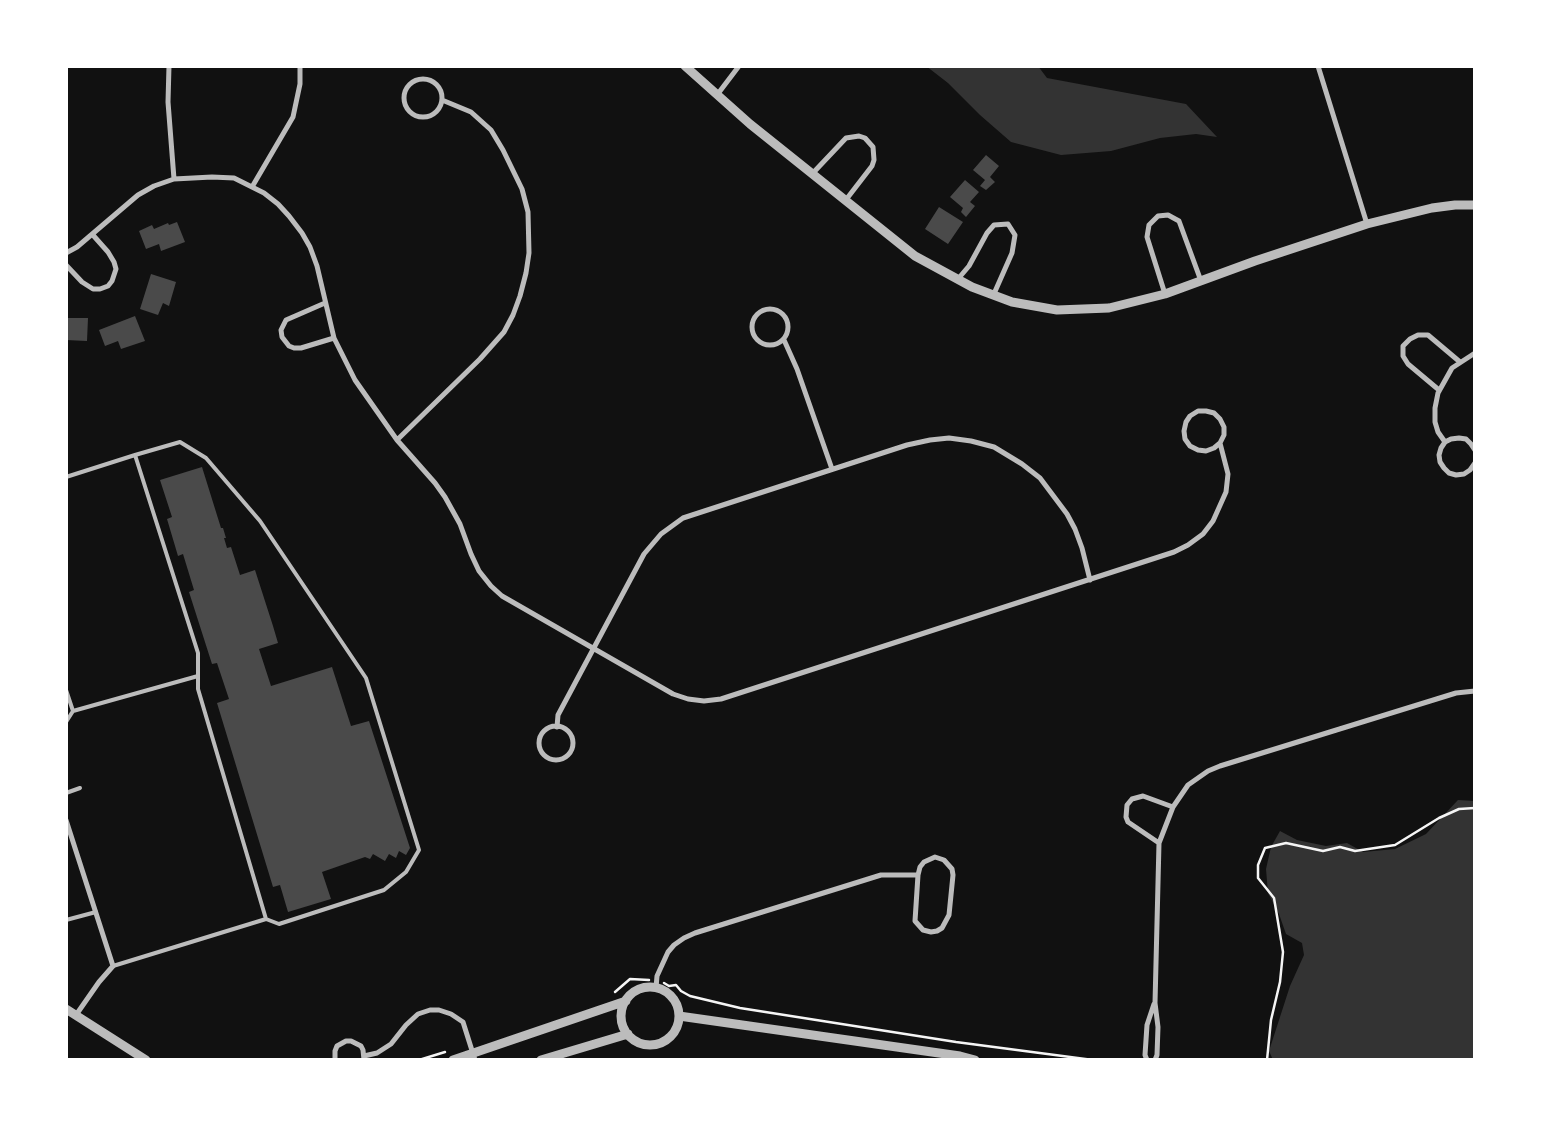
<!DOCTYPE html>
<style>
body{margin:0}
#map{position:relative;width:1541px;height:1126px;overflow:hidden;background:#111;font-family:Spectral,serif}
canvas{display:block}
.frame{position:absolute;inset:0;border:68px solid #fff;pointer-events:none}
</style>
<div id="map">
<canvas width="1541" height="1126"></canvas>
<div class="frame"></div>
</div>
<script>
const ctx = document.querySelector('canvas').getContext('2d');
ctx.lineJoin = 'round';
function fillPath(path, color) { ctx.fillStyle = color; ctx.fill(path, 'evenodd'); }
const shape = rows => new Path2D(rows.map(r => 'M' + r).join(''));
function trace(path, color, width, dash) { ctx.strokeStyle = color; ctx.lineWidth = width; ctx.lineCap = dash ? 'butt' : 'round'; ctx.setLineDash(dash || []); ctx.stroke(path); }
fillPath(shape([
 [926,66,1038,66,1047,78,1186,104,1217,137,1196,134,1160,138,1111,151,1061,155,1011,142,980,115,948,83],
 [1458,800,1475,801,1475,1060,1273,1060,1269,1051,1290,986,1304,955,1302,943,1286,934,1279,914,1268,893,1266,869,1271,847,1280,831,1297,840,1326,846,1347,843,1363,852,1395,849,1426,834]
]), '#333');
fillPath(shape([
 [986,155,999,166,990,177,995,182,986,190,980,186,985,180,973,170],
 [965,180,979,192,970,202,975,206,966,217,961,212,963,208,950,197],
 [939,207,963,222,948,244,925,229],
 [177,222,185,242,161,251,159,244,146,249,139,231,152,225,154,229,168,223,169,225],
 [151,274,176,282,169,306,163,303,158,315,140,309],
 [135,316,145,341,121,349,118,341,105,346,99,330],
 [66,318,88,318,87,341,66,340],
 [202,467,221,528,223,528,226,538,224,538,227,548,231,547,240,575,255,570,273,626,278,643,259,649,271,686,332,667,351,726,369,721,410,848,406,855,399,851,396,858,389,854,385,861,373,854,370,859,365,857,322,872,331,899,288,912,280,885,273,887,217,703,229,699,217,663,212,664,189,592,194,590,183,554,178,556,167,519,172,517,160,480]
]), '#4a4a4a');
trace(shape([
 [664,983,669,986,676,985,681,991,690,996,740,1008,956,1042,1093,1060],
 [615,992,630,979,649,980],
 [419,1060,445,1052],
 [1267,1060,1271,1020,1280,982,1283,952,1274,898,1258,878,1258,865,1265,848,1286,843,1323,851,1340,847,1355,851,1395,845,1439,818,1459,809,1475,808]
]), '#f5f5f5', 2.5);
trace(shape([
 [135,455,180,442,206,458,260,521,366,678,419,850,406,872,384,890,279,924,266,919],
 [66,477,135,455,198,653,198,689,266,919,113,966],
 [66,690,73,711],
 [66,722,73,711,198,676],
 [66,793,80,788],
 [66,920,96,912]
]), '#bcbcbc', 4);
trace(shape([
 [169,66,168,102,174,179],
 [1318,66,1367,224],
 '404 98a19 19 0 1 1 38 0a19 19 0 1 1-38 0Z',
 [717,95,739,66],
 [812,174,846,138,859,136,865,138,873,147,874,160,872,166,845,201],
 [252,187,293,117,300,84,300,66],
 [66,253,77,247,138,195,154,186,174,179,212,177,234,178,264,193,278,204,289,216,302,233,310,247,317,266,334,338,355,380,397,440,435,483,445,497,460,524,471,554,479,571,491,586,502,596,673,694,688,699,704,701,721,699,1174,552,1188,545,1203,534,1213,521,1226,492,1228,474,1220,443,1224,435,1224,427,1220,419,1214,413,1206,411,1198,411,1190,416,1186,422,1184,431,1185,439,1190,446,1198,450,1206,451,1214,448,1220,443],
 [66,265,82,282,93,289,100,289,108,286,112,281,116,269,114,262,108,252,92,234],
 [958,279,969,266,987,233,994,225,1008,224,1015,235,1012,253,993,296],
 [1165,294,1147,237,1149,225,1158,216,1168,215,1179,221,1201,281],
 [325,303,286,320,281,330,282,337,289,346,294,348,301,348,334,338],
 '752 327a18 18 0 1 1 36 0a18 18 0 1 1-36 0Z',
 [784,340,797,369,832,469],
 [1439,390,1408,364,1403,356,1403,346,1410,339,1418,335,1428,335,1460,362],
 [397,440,480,359,504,332,513,315,520,296,526,273,529,253,528,212,522,189,503,150,491,130,471,112,442,100],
 [1445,442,1438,432,1435,422,1435,408,1438,393,1452,368,1475,353],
 [1475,450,1471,444,1466,439,1459,438,1451,439,1445,442,1441,448,1439,455,1440,462,1444,468,1449,473,1456,475,1464,474,1470,470,1475,463],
 '539 743a17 17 0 1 1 34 0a17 17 0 1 1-34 0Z',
 [557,727,558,715,644,554,661,534,683,518,907,445,930,440,949,438,971,441,994,447,1022,464,1040,478,1067,514,1075,529,1082,548,1090,580],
 [66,820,113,966,99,982,76,1015],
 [1159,843,1128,822,1126,817,1127,805,1132,799,1143,796,1173,807],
 [656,988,657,976,668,952,674,945,684,938,695,933,881,875,918,875,915,921,923,930,931,932,937,931,942,928,949,915,953,875,952,869,944,860,935,857,924,862,920,867,918,875],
 [364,1056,377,1053,391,1044,406,1025,418,1014,430,1010,439,1010,451,1014,463,1022,475,1060],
 [335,1060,335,1051,337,1046,346,1041,351,1041,361,1046,363,1050,364,1060],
 [1147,1060,1145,1055,1147,1025,1154,1004],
 [1155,1060,1157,1055,1158,1027,1155,1003,1159,843,1173,807,1188,785,1208,771,1220,766,1456,693,1475,691]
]), '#bcbcbc', 5);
trace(shape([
 [685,66,750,124,915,256,972,287,1012,302,1057,310,1109,308,1165,294,1255,261,1367,224,1432,208,1455,205,1475,205],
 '621 1016a29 29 0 1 1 58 0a29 29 0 1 1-58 0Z',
 [66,1009,146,1060],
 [679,1016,960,1056,975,1060],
 [453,1060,626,1001],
 [541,1060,628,1034]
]), '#bcbcbc', 9);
</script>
